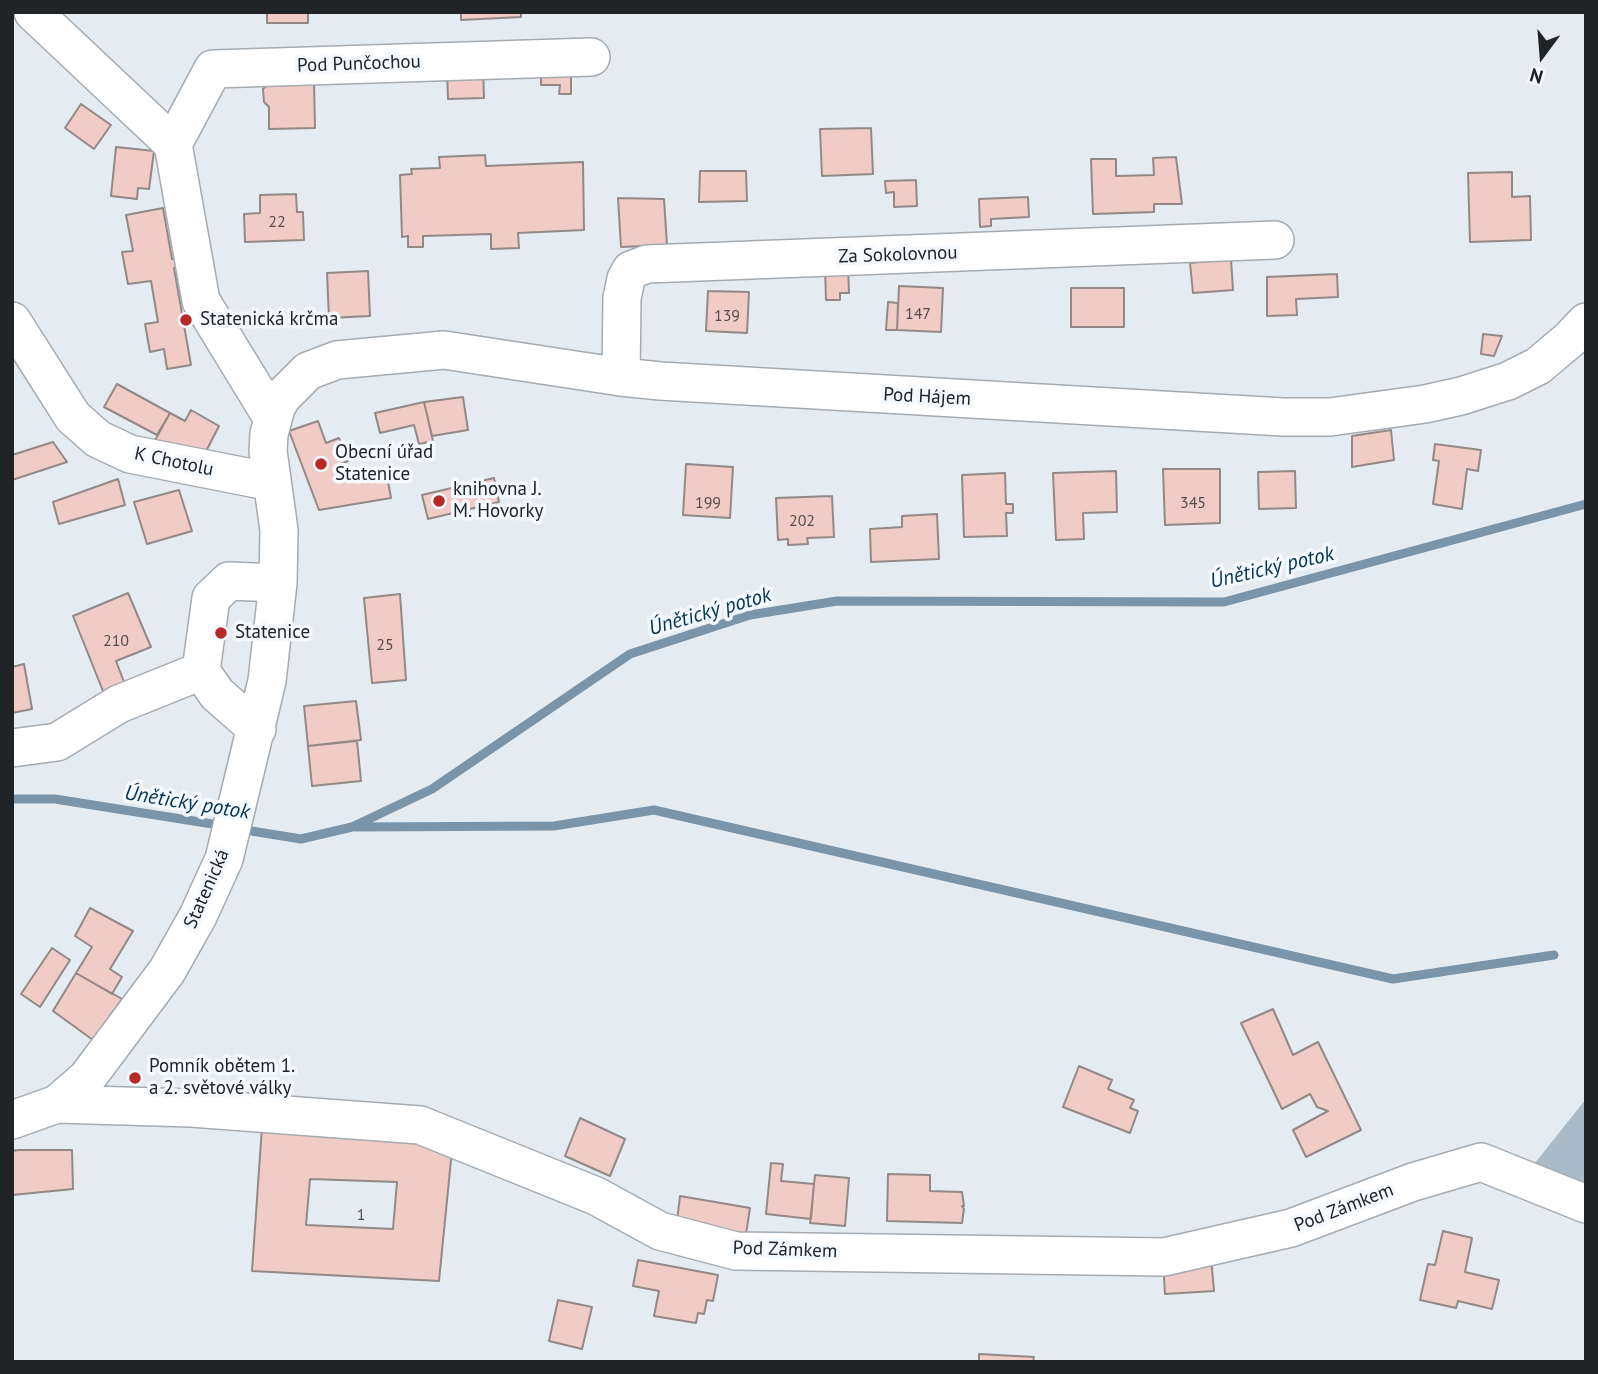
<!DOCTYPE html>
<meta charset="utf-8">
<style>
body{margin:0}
#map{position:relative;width:1598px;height:1374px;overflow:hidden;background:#e4ecf2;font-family:"PT Sans",sans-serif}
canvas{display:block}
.frame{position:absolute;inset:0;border:14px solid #212426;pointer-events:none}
.north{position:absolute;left:1507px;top:21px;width:70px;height:70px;-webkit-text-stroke:5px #f3f9fe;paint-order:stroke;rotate:196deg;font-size:19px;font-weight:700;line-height:28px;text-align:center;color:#212426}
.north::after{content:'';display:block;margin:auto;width:24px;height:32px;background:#212426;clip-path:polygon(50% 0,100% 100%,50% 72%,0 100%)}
</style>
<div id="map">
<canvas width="1598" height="1374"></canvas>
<div class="frame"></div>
<div class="north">N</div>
</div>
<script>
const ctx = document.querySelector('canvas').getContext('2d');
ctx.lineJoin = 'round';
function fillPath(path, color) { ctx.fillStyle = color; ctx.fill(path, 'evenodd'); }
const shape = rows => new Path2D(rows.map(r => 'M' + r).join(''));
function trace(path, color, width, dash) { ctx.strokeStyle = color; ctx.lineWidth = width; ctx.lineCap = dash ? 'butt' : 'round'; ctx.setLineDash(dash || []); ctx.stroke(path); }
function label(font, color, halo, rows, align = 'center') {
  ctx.font = font + ' "PT Sans",sans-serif'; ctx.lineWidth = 7; ctx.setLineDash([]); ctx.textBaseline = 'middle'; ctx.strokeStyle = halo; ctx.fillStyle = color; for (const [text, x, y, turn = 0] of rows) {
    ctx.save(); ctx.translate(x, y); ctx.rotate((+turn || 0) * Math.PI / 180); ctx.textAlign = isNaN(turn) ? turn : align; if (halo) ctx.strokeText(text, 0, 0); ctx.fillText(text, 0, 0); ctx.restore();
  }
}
fillPath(shape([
 [1586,1099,1586,1214,1511,1193]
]), '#a9bac8');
trace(shape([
 [12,799,55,799,225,826],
 [356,827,554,826,654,810,1393,979,1554,955],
 [239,829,301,839,352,827,432,789,630,654,750,615,837,601,1224,602,1586,504]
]), '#7a94a9', 9);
const building = shape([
 [267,12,308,12,308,23,267,23,267,12],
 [461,12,521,12,521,17,461,20,461,12],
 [541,66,571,66,571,94,559,94,560,85,541,85,541,66],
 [483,67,484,98,448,99,447,69,483,67],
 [314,83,315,128,269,129,269,107,264,102,263,89,268,84,314,83],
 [81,104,111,125,94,149,65,128,81,104],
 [871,128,873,174,822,176,820,129,871,128],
 [116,147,154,151,149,189,138,188,137,199,111,196,116,147],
 [485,155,486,166,583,162,584,230,518,233,519,248,491,249,491,234,423,236,423,247,408,247,408,236,402,237,400,175,412,174,411,169,440,168,439,157,485,155],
 [1176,157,1182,204,1154,204,1154,212,1093,214,1091,159,1116,159,1116,176,1154,175,1153,158,1176,157],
 [700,171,746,171,747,201,699,202,700,171],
 [1512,172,1512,197,1530,196,1531,240,1470,242,1468,173,1512,172],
 [916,180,917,206,894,207,894,192,886,193,885,181,916,180],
 [296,194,297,212,303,212,304,240,245,242,244,214,260,213,260,195,296,194],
 [1028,197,1029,217,991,219,991,226,980,227,979,199,1028,197],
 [618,198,664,199,667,245,621,247,618,198],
 [163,208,172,259,180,258,182,267,174,268,191,365,167,369,164,349,150,352,145,324,158,322,151,281,128,284,122,252,133,251,126,215,163,208],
 [1231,259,1233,290,1193,293,1190,263,1231,259],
 [825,266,848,266,849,293,840,293,840,300,826,300,825,266],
 [368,271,370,316,329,318,327,273,368,271],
 [1337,274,1338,297,1296,299,1297,315,1267,316,1267,277,1337,274],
 [899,286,943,288,941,332,897,330,899,286],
 [1071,288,1124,288,1124,327,1071,327,1071,288],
 [708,291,749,292,747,333,706,331,708,291],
 [888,302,898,303,897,330,886,330,888,302],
 [1483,334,1502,336,1494,356,1481,354,1483,334],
 [117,384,170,413,157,435,104,407,117,384],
 [463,397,468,430,432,436,424,402,463,397],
 [424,402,433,441,419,444,414,425,380,433,375,413,424,402],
 [191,410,219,426,202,459,153,444,170,413,185,421,191,410],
 [318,421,326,443,339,438,348,461,335,466,340,478,386,470,391,498,319,510,289,431,318,421],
 [1391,430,1394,460,1352,467,1352,436,1391,430],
 [53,442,67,462,12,480,12,455,53,442],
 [1435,444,1481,450,1478,471,1467,469,1462,509,1433,504,1439,461,1433,460,1435,444],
 [686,464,733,467,730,518,683,515,686,464],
 [1163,469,1220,469,1220,523,1165,525,1163,469],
 [1116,471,1117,512,1083,513,1084,539,1056,540,1053,473,1116,471],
 [1295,471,1296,508,1259,509,1258,472,1295,471],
 [1005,473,1006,504,1013,504,1013,513,1006,513,1007,536,964,537,962,475,1005,473],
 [494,478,499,502,428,519,422,495,494,478],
 [118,479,125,505,59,524,53,502,118,479],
 [179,490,192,531,147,544,134,502,179,490],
 [832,496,834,537,807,538,808,544,788,545,788,539,778,540,776,498,832,496],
 [937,514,939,559,871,562,870,529,902,527,902,516,937,514],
 [128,593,151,647,116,661,126,687,105,696,73,616,128,593],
 [400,594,406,680,372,683,364,598,400,594],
 [24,664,32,709,12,713,12,667,24,664],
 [356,701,361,740,308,746,304,706,356,701],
 [357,741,361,781,312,786,308,746,357,741],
 [90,908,133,931,110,969,122,977,112,994,76,973,92,947,75,936,90,908],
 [52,948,70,960,40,1007,21,994,52,948],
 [76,973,122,999,93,1040,53,1011,76,973],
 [1273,1009,1293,1055,1318,1042,1361,1130,1306,1157,1293,1130,1328,1111,1317,1107,1310,1094,1282,1109,1241,1023,1273,1009],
 [1079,1066,1112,1080,1108,1089,1134,1100,1130,1108,1138,1111,1130,1133,1063,1107,1079,1066],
 [580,1118,625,1139,610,1176,565,1156,580,1118],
 [262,1127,453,1140,439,1281,252,1271,262,1127],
 [310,1179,397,1182,393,1229,306,1225,310,1179],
 [18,1150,72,1150,73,1189,12,1195,12,1151,18,1150],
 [771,1163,783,1164,781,1181,814,1184,811,1219,766,1214,771,1163],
 [888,1174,930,1175,930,1191,962,1192,964,1206,962,1206,964,1209,962,1223,887,1221,888,1174],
 [815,1175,849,1178,845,1226,810,1223,815,1175],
 [680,1196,750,1208,746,1234,677,1221,680,1196],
 [1443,1231,1472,1238,1465,1272,1499,1280,1492,1309,1458,1301,1456,1308,1420,1300,1428,1264,1435,1265,1443,1231],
 [1211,1257,1214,1291,1165,1294,1163,1260,1211,1257],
 [638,1260,718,1275,713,1301,707,1300,704,1314,698,1313,696,1323,654,1316,659,1291,633,1286,638,1260],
 [558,1300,592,1307,582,1349,549,1341,558,1300],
 [979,1354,1034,1357,1033,1362,979,1362,979,1354]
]);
fillPath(building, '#f1cbc6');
trace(building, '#928987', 2);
const minor = shape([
 [33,12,173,144,201,301,273,419],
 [173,144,213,69,591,57],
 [12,321,73,417,98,439,130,454,272,482],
 [621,377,622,298,626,279,631,270,647,264,1275,240],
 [257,729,217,694,201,671,211,598,229,581,278,583],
 [12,748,57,742,119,704,201,671],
 [57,1104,191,1108,420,1125,596,1196,660,1231,736,1251,1164,1257,1291,1228,1413,1182,1481,1162,1586,1204],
 [12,1120,57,1104,87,1078,167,971,198,916,224,859,267,681,278,583,279,530,268,451,269,434,276,408,282,397,308,371,337,360,444,350,621,377,660,381,1283,417,1330,417,1425,404,1461,396,1508,381,1538,366,1570,339,1586,322]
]);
trace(minor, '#a4abb1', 40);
trace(minor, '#fff', 37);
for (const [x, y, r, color] of [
 [186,320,7,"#b82926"],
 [321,464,7,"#b82926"],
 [439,501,7,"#b82926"],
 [221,633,7,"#b82926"],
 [135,1078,7,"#b82926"]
]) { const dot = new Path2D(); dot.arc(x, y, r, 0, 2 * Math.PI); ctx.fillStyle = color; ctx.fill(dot); trace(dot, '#f3f9fe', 2.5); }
label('16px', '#554e4e', null, [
 ["22",277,222],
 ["147",918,314],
 ["139",727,316],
 ["199",708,503],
 ["345",1193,503],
 ["202",802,521],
 ["210",116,641],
 ["25",385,645],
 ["1",361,1215]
]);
label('19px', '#212426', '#f3f9fe', [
 ["Pod Punčochou",359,64,-2],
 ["Za Sokolovnou",898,255,-2],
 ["Pod Hájem",927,397,3],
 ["K Chotolu",174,462,12],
 ["Statenická",207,889,-66],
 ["Pod Zámkem",1344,1208,-21],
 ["Pod Zámkem",785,1250,2]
]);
label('19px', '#212426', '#f3f9fe', [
 ["Statenická krčma",200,320],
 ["Obecní úřad",335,453],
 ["Statenice",335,475],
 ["knihovna J.",453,490],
 ["M. Hovorky",453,512],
 ["Statenice",235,633],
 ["Pomník obětem 1.",149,1067],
 ["a 2. světové války",149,1089]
], 'left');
label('italic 21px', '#033453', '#f3f9fe', [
 ["Únětický potok",1272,568,-13],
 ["Únětický potok",710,612,-16],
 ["Únětický potok",187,803,9]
]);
</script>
